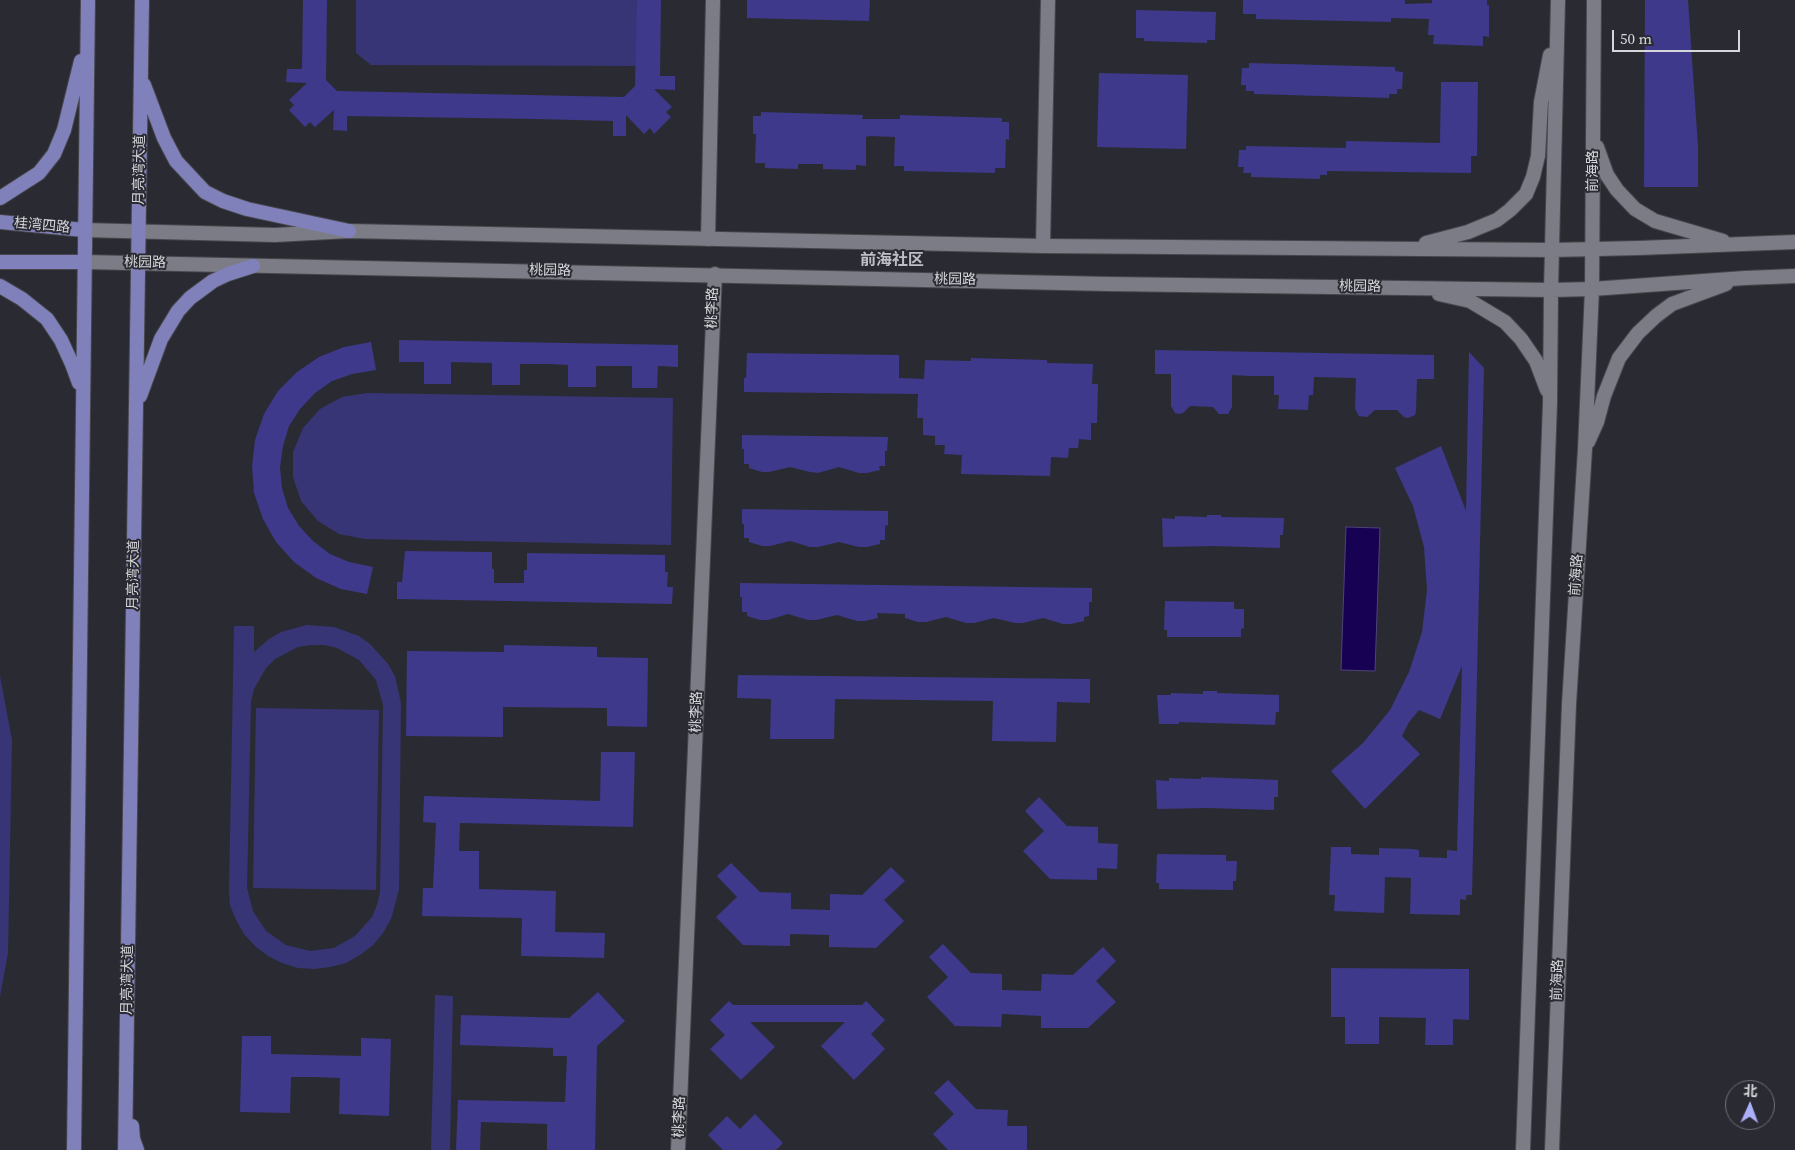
<!DOCTYPE html>
<meta charset="utf-8">
<style>
body{margin:0}
#map{position:relative;width:1795px;height:1150px;overflow:hidden;background:#2a2b32;font-family:"Source Serif 4","Noto Sans SC",serif}
canvas{display:block}
.north{position:absolute;left:1725px;top:1080px;width:50px;height:50px;box-sizing:border-box;background:#2a2b32;border:1px solid #6f7076;border-radius:50%;rotate:2deg;font-size:14px;font-weight:700;line-height:20px;text-align:center;color:#d6d7dc}
.north::after{content:'';display:block;margin:auto;width:18px;height:22px;background:#abaffb;clip-path:polygon(50% 0,100% 100%,50% 72%,0 100%)}
.scale{position:absolute;left:1612px;top:30px;width:128px;height:22px;box-sizing:border-box;border:2px solid #d6d7dc;border-top:0;padding-left:6px;font-size:15px;line-height:18px;white-space:nowrap;color:#d6d7dc;-webkit-text-stroke:4px #2a2b32;paint-order:stroke}
</style>
<div id="map">
<canvas width="1795" height="1150"></canvas>
<div class="north">北</div>
<div class="scale">50 m</div>
</div>
<script>
const ctx = document.querySelector('canvas').getContext('2d');
ctx.lineJoin = 'round';
function fillPath(path, color) { ctx.fillStyle = color; ctx.fill(path, 'evenodd'); }
const shape = rows => new Path2D(rows.map(r => 'M' + r).join(''));
function trace(path, color, width, dash) { ctx.strokeStyle = color; ctx.lineWidth = width; ctx.lineCap = dash ? 'butt' : 'round'; ctx.setLineDash(dash || []); ctx.stroke(path); }
function label(font, color, halo, rows, align = 'center') {
  ctx.font = font + ' "Source Serif 4","Noto Sans SC",serif'; ctx.lineWidth = 4; ctx.setLineDash([]); ctx.textBaseline = 'middle'; ctx.strokeStyle = halo; ctx.fillStyle = color; for (const [text, x, y, turn = 0] of rows) {
    ctx.save(); ctx.translate(x, y); ctx.rotate((+turn || 0) * Math.PI / 180); ctx.textAlign = isNaN(turn) ? turn : align; if (halo) ctx.strokeText(text, 0, 0); ctx.fillText(text, 0, 0); ctx.restore();
  }
}
fillPath(shape([
 [356,0,648,0,638,66,371,65,356,53],
 [367,393,673,398,671,545,365,539,339,534,318,521,301,501,293,477,293,452,303,428,320,409,342,397],
 [307,625,334,627,359,636,370,644,388,664,395,676,401,703,399,890,391,919,383,933,373,945,360,955,346,963,330,967,314,969,298,968,282,963,268,956,255,946,244,934,236,920,230,905,229,891,234,626,254,626,254,652,269,639,281,632],
 [311,645,324,645,337,648,359,660,376,680,383,705,380,892,377,905,372,917,355,936,334,948,310,951,286,945,266,931,253,911,247,888,251,701,254,689,266,668,275,659,298,647],
 [0,676,12,740,8,953,0,997],
 [256,708,379,710,376,890,253,888],
 [435,995,453,996,450,1150,431,1150]
]), '#373575');
const water = shape([
 [1346,527,1380,528,1375,671,1341,670,1346,527]
]);
fillPath(water, '#170153');
trace(water, '#50417c', 1);
fillPath(shape([
 [303,0,327,0,326,80,337,91,624,97,635,86,637,0,661,0,660,76,675,76,675,90,654,89,672,107,666,112,671,117,654,134,650,128,644,134,626,115,626,136,613,136,613,121,536,119,347,116,347,131,333,130,334,110,315,127,310,122,305,127,289,110,294,105,289,100,307,83,286,82,287,69,302,69],
 [747,0,870,0,869,21,747,18],
 [1243,0,1405,0,1405,4,1432,3,1432,0,1487,0,1487,5,1489,5,1489,37,1483,36,1483,46,1433,44,1434,35,1428,35,1429,19,1391,18,1391,22,1256,19,1256,14,1243,14],
 [1645,0,1688,0,1698,147,1698,187,1644,187],
 [1136,10,1216,12,1215,40,1207,40,1207,43,1144,41,1144,38,1136,38],
 [1249,63,1395,67,1395,71,1403,72,1402,89,1397,89,1397,94,1389,94,1389,98,1254,94,1254,91,1246,91,1246,85,1241,85,1242,68,1249,68],
 [1099,73,1188,75,1186,149,1097,147],
 [1441,82,1478,82,1477,156,1471,156,1471,173,1327,171,1327,175,1320,175,1320,179,1251,177,1251,173,1243,173,1244,167,1238,167,1239,150,1246,150,1246,146,1346,148,1346,141,1440,143],
 [761,112,863,115,862,119,900,119,900,115,1002,118,1002,122,1009,122,1009,140,1006,139,1005,168,995,168,995,173,904,171,904,166,894,166,895,137,870,136,866,137,866,166,856,165,856,170,823,169,823,164,798,164,798,169,765,168,765,163,755,163,756,134,753,134,753,116,761,116],
 [399,340,678,345,678,367,658,366,657,388,632,388,632,366,596,366,596,387,568,387,568,365,549,364,520,364,520,385,492,385,492,363,451,362,451,384,424,384,424,362,399,362],
 [371,342,376,370,352,374,332,381,315,393,300,409,289,426,283,446,280,467,282,488,288,508,299,526,313,541,330,554,349,562,373,567,367,594,341,589,316,578,294,562,276,542,263,519,254,493,252,466,255,440,264,414,278,391,297,372,319,357,344,347],
 [1155,350,1434,355,1434,379,1417,379,1416,411,1415,415,1408,418,1404,417,1397,410,1375,410,1367,417,1359,416,1355,409,1356,378,1314,377,1313,395,1309,395,1308,410,1278,409,1279,395,1274,395,1274,376,1249,376,1232,375,1232,407,1228,414,1219,414,1213,407,1190,406,1183,413,1179,414,1175,413,1171,406,1171,374,1155,374],
 [1469,352,1484,368,1472,895,1466,895,1466,900,1460,899,1460,915,1410,914,1411,878,1385,877,1384,913,1334,911,1335,895,1329,895,1331,847,1351,847,1351,854,1379,855,1379,848,1412,849,1419,850,1419,857,1447,858,1447,850,1457,851,1462,666,1440,719,1419,710,1409,722,1402,736,1420,754,1365,809,1331,771,1363,743,1390,710,1409,672,1422,632,1427,590,1424,547,1413,506,1395,468,1441,446,1466,511],
 [747,353,899,355,899,378,924,379,925,360,971,361,971,358,1047,360,1047,363,1093,364,1092,384,1098,384,1097,423,1091,423,1091,440,1079,439,1078,448,1069,448,1068,458,1051,457,1050,476,961,474,962,455,944,454,945,445,935,445,935,436,923,435,923,418,917,418,918,394,744,392,744,378,746,378],
 [742,435,888,437,887,451,885,451,885,466,879,466,880,470,867,473,859,473,839,467,818,473,810,472,790,467,769,472,762,472,749,468,749,464,744,464,744,449,742,449],
 [742,509,888,511,888,525,885,526,885,540,880,540,880,544,867,547,859,547,839,542,818,547,810,547,790,541,770,546,762,546,749,542,749,538,744,538,744,524,742,524],
 [1207,515,1221,515,1221,517,1284,518,1283,535,1280,535,1280,548,1214,546,1163,547,1162,518,1175,519,1175,516,1207,517],
 [405,551,492,552,492,569,494,569,494,583,524,583,524,570,527,570,527,553,665,555,665,572,668,572,667,587,673,587,672,604,397,599,397,582,402,582],
 [740,583,1092,588,1092,602,1089,602,1089,616,1084,617,1084,621,1071,624,1063,624,1043,618,1023,623,1015,623,994,618,974,623,966,623,946,617,926,622,918,622,905,618,905,614,877,613,878,618,865,621,857,621,837,615,816,620,808,620,788,614,768,620,760,620,747,616,747,612,742,612,742,597,740,597],
 [1165,601,1234,602,1234,609,1244,609,1244,628,1241,629,1241,637,1167,637,1167,630,1164,630],
 [504,645,597,647,597,657,648,658,647,727,607,726,607,708,503,707,503,737,406,736,407,651,504,652],
 [738,675,1090,679,1090,703,1057,702,1056,742,992,741,993,701,835,699,834,739,770,739,771,699,737,698],
 [1203,691,1217,691,1217,693,1279,695,1279,712,1276,712,1275,725,1179,722,1179,724,1159,724,1157,695,1171,695,1171,693,1203,694],
 [601,752,635,752,633,827,460,823,459,851,479,851,479,889,556,891,555,932,605,933,604,958,521,956,522,918,422,916,423,888,433,888,436,823,423,822,424,796,600,801],
 [1201,777,1278,780,1278,797,1274,797,1274,810,1208,808,1157,809,1156,780,1169,781,1169,778,1201,779],
 [1039,797,1067,826,1098,827,1098,843,1118,844,1117,869,1097,868,1097,880,1050,879,1023,851,1044,831,1025,811],
 [1157,854,1226,855,1226,861,1237,861,1236,881,1233,881,1233,890,1159,889,1159,883,1156,883],
 [731,863,760,892,791,893,791,909,830,910,830,894,862,895,891,867,905,881,884,900,904,921,876,948,829,947,829,935,790,934,790,946,743,945,716,917,737,897,717,876],
 [943,944,971,973,1002,974,1002,990,1041,991,1042,974,1073,975,1103,947,1116,961,1096,981,1116,1002,1088,1028,1041,1028,1041,1016,1002,1014,1001,1027,955,1026,927,997,948,977,929,957],
 [1331,968,1469,969,1469,1020,1453,1019,1453,1045,1425,1045,1426,1018,1379,1017,1379,1044,1345,1044,1345,1017,1331,1017],
 [598,992,625,1021,597,1046,595,1150,547,1150,547,1124,481,1122,480,1150,456,1150,458,1100,565,1102,567,1056,553,1056,553,1048,460,1045,461,1015,569,1018],
 [729,1001,733,1005,862,1005,866,1001,885,1020,871,1034,885,1049,854,1080,821,1046,845,1022,750,1022,775,1047,741,1080,710,1049,725,1035,710,1020],
 [242,1036,271,1036,271,1054,361,1056,361,1038,391,1039,389,1116,339,1114,340,1078,315,1077,291,1077,290,1113,240,1112],
 [948,1080,976,1109,1008,1110,1007,1126,1027,1126,1027,1150,948,1150,933,1134,954,1114,934,1093],
 [755,1114,783,1143,776,1150,723,1150,708,1135,727,1116,740,1129]
]), '#3e398a');
const minor = shape([
 [708,239,713,0],
 [1043,246,1048,0]
]);
const tertiary = shape([
 [678,1150,715,274]
]);
const secondary = shape([
 [1597,147,1607,175,1617,190,1635,209,1655,221,1723,241],
 [84,230,275,235,349,231,1043,246,1552,250,1639,248,1795,242],
 [1426,243,1468,232,1497,220,1510,210,1526,194,1533,177,1538,156,1541,102,1550,55],
 [84,262,1109,284,1551,290,1592,289,1745,278,1795,276],
 [1439,294,1470,301,1505,322,1521,339,1536,361,1547,390],
 [1588,442,1597,422,1604,396,1619,358,1638,333,1656,316,1672,304,1726,284],
 [1523,1150,1550,403,1551,290,1558,0],
 [1552,1150,1569,704,1585,449,1592,289,1594,0]
]);
const primary = shape([
 [144,85,164,138,176,161,205,192,223,201,247,209,349,231],
 [0,198,39,173,54,154,64,130,81,61],
 [0,222,84,230],
 [0,262,84,262],
 [0,286,22,299,47,319,61,340,72,364,79,383],
 [140,396,161,339,178,311,190,298,213,281,228,274,253,266],
 [132,1126,133,1139,137,1150],
 [74,1150,88,0],
 [125,1150,142,0]
]);
trace(minor, '#46464c', 16);
trace(tertiary, '#46464c', 16);
trace(secondary, '#46464c', 16);
trace(primary, '#46464c', 16);
trace(minor, '#7b7c85', 14);
trace(tertiary, '#7b7c85', 14);
trace(secondary, '#7b7c85', 14);
trace(primary, '#8081bb', 14);
label('14px', '#d6d7dc', '#2a2b32', [
 ["月亮湾大道",140,170,-89],
 ["前海路",1593,171,-90],
 ["桂湾四路",42,226,5],
 ["桃园路",145,263,1],
 ["桃园路",550,271,1],
 ["桃园路",955,280,1],
 ["桃园路",1360,287,1],
 ["桃李路",713,308,-88],
 ["月亮湾大道",134,575,-89],
 ["前海路",1577,575,-86],
 ["桃李路",697,712,-88],
 ["月亮湾大道",128,980,-89],
 ["前海路",1558,980,-88],
 ["桃李路",680,1117,-88]
]);
label('bold 16px', '#bdbec7', '#2a2b32', [
 ["前海社区",892,261]
]);
</script>
